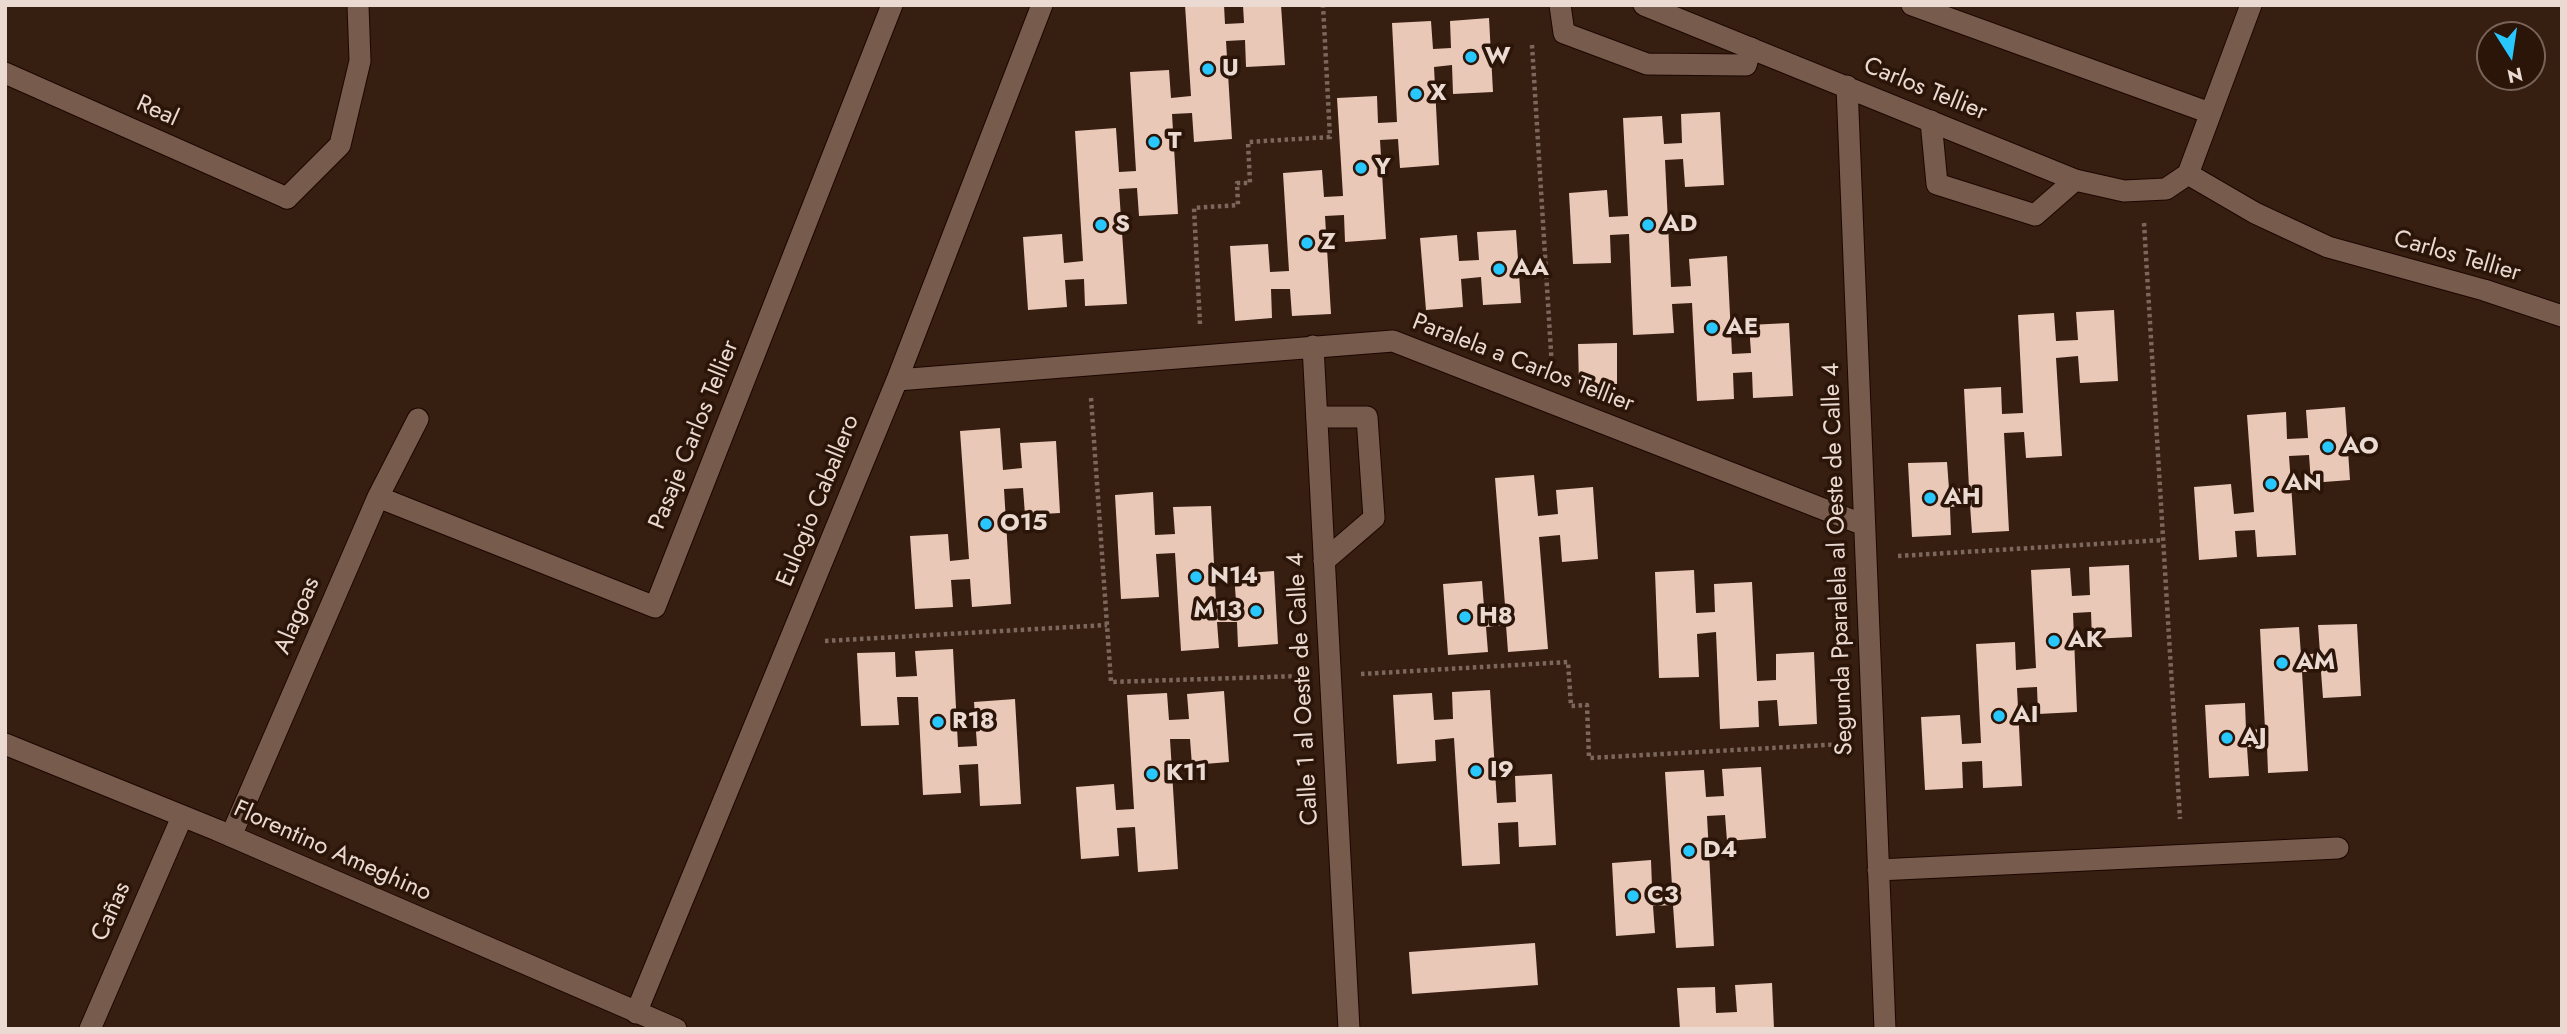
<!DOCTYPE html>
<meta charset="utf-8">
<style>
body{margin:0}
#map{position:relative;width:2567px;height:1034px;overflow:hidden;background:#361e11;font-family:Jost,sans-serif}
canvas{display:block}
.frame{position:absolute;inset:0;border:7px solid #ebdad2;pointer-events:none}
.north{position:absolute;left:2476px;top:21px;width:70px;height:70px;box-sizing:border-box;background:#2b1408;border:2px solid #786359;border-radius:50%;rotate:168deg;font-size:19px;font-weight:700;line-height:28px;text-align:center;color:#ebdad2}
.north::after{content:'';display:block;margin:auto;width:24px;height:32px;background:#28c8ff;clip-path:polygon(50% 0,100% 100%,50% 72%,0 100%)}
</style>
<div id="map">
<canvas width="2567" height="1034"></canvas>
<div class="frame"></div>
<div class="north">N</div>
</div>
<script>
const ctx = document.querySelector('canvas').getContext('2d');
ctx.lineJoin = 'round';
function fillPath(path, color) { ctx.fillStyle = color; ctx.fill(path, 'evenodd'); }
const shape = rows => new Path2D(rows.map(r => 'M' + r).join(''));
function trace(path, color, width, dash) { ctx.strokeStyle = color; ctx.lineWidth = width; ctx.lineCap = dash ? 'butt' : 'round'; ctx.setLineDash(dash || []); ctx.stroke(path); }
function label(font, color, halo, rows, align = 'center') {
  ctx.font = font + ' Jost,sans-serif'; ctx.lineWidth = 7; ctx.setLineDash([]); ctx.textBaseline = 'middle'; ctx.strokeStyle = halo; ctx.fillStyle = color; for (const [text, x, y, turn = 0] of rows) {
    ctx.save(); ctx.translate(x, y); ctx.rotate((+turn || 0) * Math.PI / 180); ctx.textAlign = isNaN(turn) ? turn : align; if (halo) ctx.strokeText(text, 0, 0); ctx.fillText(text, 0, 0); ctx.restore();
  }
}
fillPath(shape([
 [1185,5,1224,5,1225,24,1244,23,1243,5,1281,5,1285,65,1246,67,1245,40,1226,41,1232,139,1194,142,1192,113,1172,114,1178,214,1139,216,1137,188,1119,189,1127,304,1085,306,1084,279,1065,280,1067,307,1028,310,1023,237,1062,234,1064,263,1083,261,1075,131,1116,128,1119,172,1136,171,1130,72,1169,70,1171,98,1191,96],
 [1489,18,1493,92,1453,94,1452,65,1434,67,1439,165,1400,168,1398,139,1380,140,1386,239,1345,242,1344,215,1325,216,1331,314,1292,316,1290,289,1271,289,1272,318,1235,321,1230,246,1268,244,1270,272,1289,271,1283,173,1322,170,1324,197,1343,196,1337,98,1377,96,1378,123,1397,122,1392,23,1431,21,1433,49,1451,48,1450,21],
 [1720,112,1724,185,1685,187,1683,159,1665,160,1671,287,1691,286,1689,259,1727,256,1732,354,1751,353,1749,325,1789,323,1793,396,1753,398,1752,372,1733,373,1734,399,1697,401,1692,303,1672,304,1674,333,1633,335,1629,234,1610,235,1611,263,1573,264,1569,193,1607,190,1609,217,1628,216,1623,118,1662,116,1664,144,1682,143,1681,114],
 [1516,230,1521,303,1483,305,1481,277,1461,279,1463,307,1426,310,1420,238,1457,235,1459,261,1479,260,1477,232],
 [2114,310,2118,381,2080,383,2078,356,2056,358,2062,456,2026,458,2024,432,2004,433,2009,531,1972,533,1970,505,1950,507,1951,535,1912,537,1908,463,1947,462,1949,489,1969,488,1964,389,2001,387,2002,414,2023,413,2018,315,2054,313,2056,341,2078,340,2076,312],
 [1617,343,1617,384,1579,385,1578,344],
 [2345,407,2350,480,2311,483,2309,455,2289,456,2296,555,2257,557,2255,530,2235,531,2237,557,2199,560,2194,487,2231,484,2234,514,2254,512,2247,415,2286,412,2287,439,2308,438,2306,410],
 [1000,428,1003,470,1022,468,1020,443,1056,441,1060,513,1025,515,1023,488,1004,489,1011,604,972,607,970,579,951,580,953,607,915,609,910,536,948,534,950,561,969,559,960,431],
 [1534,475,1538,516,1558,514,1556,490,1593,487,1598,559,1562,562,1560,535,1539,537,1548,649,1508,652,1506,625,1486,627,1488,652,1448,655,1443,584,1482,581,1484,607,1505,605,1495,478],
 [1153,492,1155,535,1175,534,1173,507,1211,506,1216,602,1236,601,1234,574,1274,571,1278,644,1238,647,1237,622,1217,622,1219,648,1181,651,1175,553,1156,554,1159,597,1121,599,1115,495],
 [2129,565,2132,637,2092,639,2091,612,2073,613,2077,712,2038,714,2037,687,2017,688,2022,786,1983,788,1982,761,1962,762,1963,788,1925,790,1921,717,1960,715,1962,744,1981,743,1976,644,2015,642,2016,670,2036,668,2031,570,2070,568,2072,596,2090,595,2089,567],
 [1694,570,1696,613,1715,612,1714,584,1752,582,1757,681,1776,680,1776,654,1814,652,1817,724,1779,726,1777,700,1758,701,1759,727,1720,729,1716,632,1697,634,1699,677,1659,678,1655,572],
 [2357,624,2361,696,2323,698,2321,672,2302,672,2308,771,2268,773,2267,746,2247,747,2249,776,2209,778,2205,705,2245,703,2246,730,2265,729,2260,629,2299,627,2301,655,2320,653,2318,625],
 [953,649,958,747,977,746,974,702,1015,699,1021,804,980,806,978,764,959,765,961,793,923,795,918,697,897,697,899,725,861,726,857,653,895,652,896,677,917,676,915,651],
 [1490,690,1497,803,1516,802,1515,776,1552,774,1556,845,1519,847,1518,822,1498,823,1500,864,1462,866,1454,738,1435,740,1436,761,1397,764,1393,695,1432,693,1434,720,1453,719,1452,692],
 [1224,691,1229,762,1192,765,1190,739,1170,739,1178,869,1138,872,1135,827,1117,828,1119,856,1081,859,1076,787,1114,784,1116,810,1134,809,1127,695,1167,693,1169,720,1189,719,1187,694],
 [1761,767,1766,838,1727,841,1725,815,1707,816,1714,946,1676,948,1673,905,1653,906,1655,933,1616,936,1612,863,1651,860,1652,887,1672,886,1665,772,1704,770,1706,797,1724,796,1722,769],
 [1535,943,1538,985,1412,994,1409,952],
 [1772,983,1774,1029,1680,1029,1677,988,1715,987,1716,1013,1737,1012,1735,985]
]), '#e9c8b8');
const lane = shape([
 [1560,5,1564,33,1647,64,1746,65,1751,48],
 [1931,121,1937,184,2035,215,2075,180],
 [287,198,340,145,360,61,358,5],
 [1317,417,1367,417,1374,518,1324,561],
 [378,497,655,607,892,5],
 [231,836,378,497,418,419],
 [1878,870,2338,848]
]);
const street = shape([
 [1644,5,2075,180,2124,191,2166,189,2188,174,2251,5],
 [1912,5,2210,113],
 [5,73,287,198],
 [1847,86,1885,1029],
 [2188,174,2255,213,2328,247,2484,290,2562,316],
 [1313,346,1349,1029],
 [897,380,1393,341,1864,525],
 [5,744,217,830,676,1029],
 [636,1013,897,380,1042,5],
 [90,1029,182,817]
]);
trace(lane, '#1c0700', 23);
trace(street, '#1c0700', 23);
trace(shape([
 [1532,45,1552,368],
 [2144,223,2180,819],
 [1200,324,1194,208,1238,205,1237,183,1250,183,1248,142,1330,137,1323,5],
 [1091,398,1111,682,1300,676],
 [1898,556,2163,540],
 [825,641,1107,625],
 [1361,674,1568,662,1571,706,1587,705,1589,758,1844,744]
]), '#7c675c', 4.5, [3.5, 3.5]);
trace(lane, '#775b4d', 21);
trace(street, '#775b4d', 21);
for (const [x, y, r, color] of [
 [1471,57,7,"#28c8ff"],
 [1208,69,7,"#28c8ff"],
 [1416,94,7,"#28c8ff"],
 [1154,142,7,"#28c8ff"],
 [1361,168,7,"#28c8ff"],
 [1101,225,7,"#28c8ff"],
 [1648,225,7,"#28c8ff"],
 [1307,243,7,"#28c8ff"],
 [1499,269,7,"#28c8ff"],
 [1712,328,7,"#28c8ff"],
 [2328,447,7,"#28c8ff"],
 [2271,484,7,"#28c8ff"],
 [1930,498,7,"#28c8ff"],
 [986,524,7,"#28c8ff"],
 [1196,577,7,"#28c8ff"],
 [1256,611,7,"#28c8ff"],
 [1465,617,7,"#28c8ff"],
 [2054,641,7,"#28c8ff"],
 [2282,663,7,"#28c8ff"],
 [1999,716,7,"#28c8ff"],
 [938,722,7,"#28c8ff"],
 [2227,738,7,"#28c8ff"],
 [1476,771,7,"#28c8ff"],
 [1152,774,7,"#28c8ff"],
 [1689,851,7,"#28c8ff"],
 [1633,896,7,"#28c8ff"]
]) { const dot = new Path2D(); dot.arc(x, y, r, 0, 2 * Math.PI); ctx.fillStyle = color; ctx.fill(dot); trace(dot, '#2b1408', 2.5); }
label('bold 24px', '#ebdad2', '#2b1408', [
 ["W",1485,57],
 ["U",1222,69],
 ["X",1430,94],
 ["T",1168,142],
 ["Y",1375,168],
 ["S",1115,225],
 ["AD",1662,225],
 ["Z",1321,243],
 ["AA",1513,269],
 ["AE",1726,328],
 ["AO",2342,447],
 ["AN",2285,484],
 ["AH",1944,498],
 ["O15",1000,524],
 ["N14",1210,577],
 ["M13",1242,611,"right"],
 ["H8",1479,617],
 ["AK",2068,641],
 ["AM",2296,663],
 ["AI",2013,716],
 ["R18",952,722],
 ["AJ",2241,738],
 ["I9",1490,771],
 ["K11",1166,774],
 ["D4",1703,851],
 ["C3",1647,896]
], 'left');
label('24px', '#ebdad2', '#2b1408', [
 ["Carlos Tellier",1925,90,22],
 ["Real",157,112,24],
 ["Carlos Tellier",2457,257,16],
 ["Paralela a Carlos Tellier",1523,364,21],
 ["Pasaje Carlos Tellier",695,435,-68],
 ["Eulogio Caballero",819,501,-68],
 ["Segunda Pparalela al Oeste de Calle 4",1839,559,-92],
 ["Alagoas",298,616,-67],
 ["Calle 1 al Oeste de Calle 4",1304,689,-93],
 ["Florentino Ameghino",332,852,24],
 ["Cañas",112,912,-66]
]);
</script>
